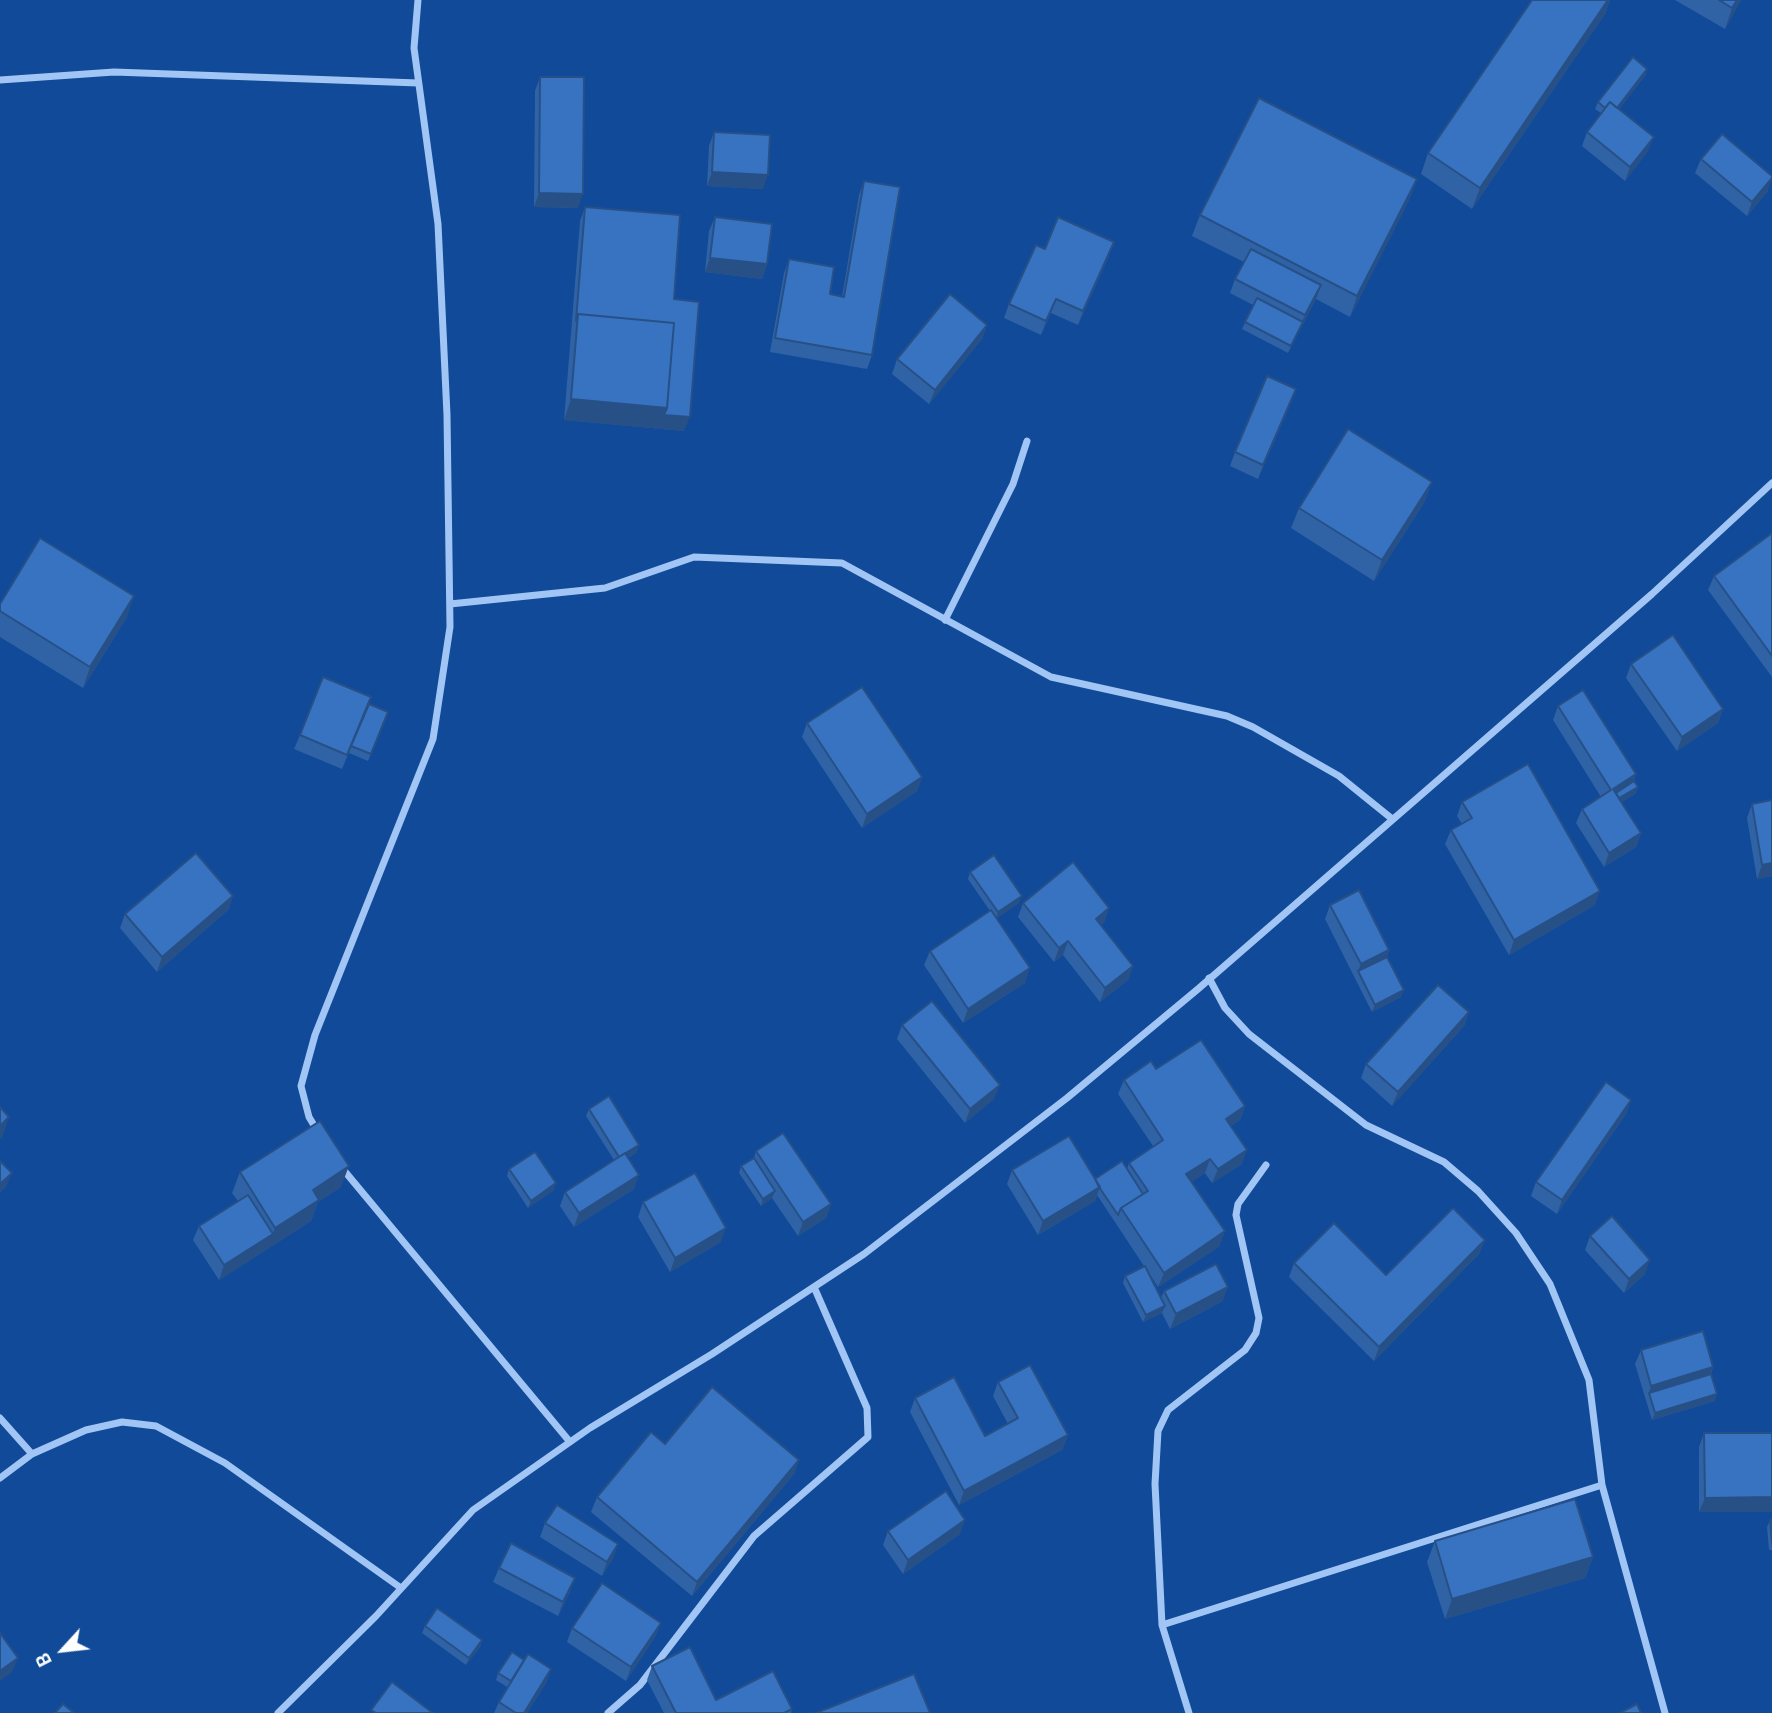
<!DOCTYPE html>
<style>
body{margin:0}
#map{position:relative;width:1772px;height:1713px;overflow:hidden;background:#104a98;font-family:"DM Sans",sans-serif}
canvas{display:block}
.north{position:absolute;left:28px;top:1615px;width:70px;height:70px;-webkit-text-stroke:5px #104a98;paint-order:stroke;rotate:243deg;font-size:19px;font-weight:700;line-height:28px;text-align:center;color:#fff}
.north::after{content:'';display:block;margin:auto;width:24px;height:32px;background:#fff;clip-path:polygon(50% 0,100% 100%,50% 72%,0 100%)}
</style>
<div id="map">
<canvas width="1772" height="1713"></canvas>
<div class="north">B</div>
</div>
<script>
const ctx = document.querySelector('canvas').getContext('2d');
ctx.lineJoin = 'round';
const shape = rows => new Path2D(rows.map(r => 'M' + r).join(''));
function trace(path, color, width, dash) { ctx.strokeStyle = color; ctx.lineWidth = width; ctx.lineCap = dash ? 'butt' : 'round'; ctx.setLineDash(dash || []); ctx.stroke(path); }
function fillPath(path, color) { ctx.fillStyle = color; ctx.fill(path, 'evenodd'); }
trace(shape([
 [0,80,114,72,418,83],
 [450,604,605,588,694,557,842,563,1051,677,1227,716,1253,727,1339,776,1391,818],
 [945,620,1013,484,1027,441],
 [318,1132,309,1117,301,1086,315,1035,433,739,450,627,447,415,438,224,414,48,418,0],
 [342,1168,570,1442],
 [0,1418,32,1454],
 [0,1478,32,1454,86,1430,122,1422,156,1426,225,1463,401,1588],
 [1602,1485,1665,1713],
 [1162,1625,1602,1485,1589,1380,1550,1284,1516,1233,1478,1191,1444,1162,1366,1125,1249,1034,1225,1008,1209,978],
 [278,1713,376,1616,473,1510,590,1428,712,1354,864,1254,1067,1098,1198,989,1652,594,1772,483],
 [608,1713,640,1685,754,1536,868,1437,867,1408,814,1287],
 [1189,1713,1162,1625,1155,1484,1158,1431,1168,1410,1245,1350,1256,1333,1259,1318,1236,1215,1238,1204,1266,1165]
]), '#a1c5f4', 7);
fillPath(shape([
 [1532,0,1610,0,1605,14,1472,209,1421,174,1428,153],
 [1675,0,1741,0,1725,29],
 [1647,69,1645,76,1619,109,1648,151,1625,181,1582,146,1587,132,1601,113,1595,109,1598,102],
 [540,77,578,208,534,207,535,91],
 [714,132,763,189,707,186,709,146],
 [1701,159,1768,191,1747,216,1695,173],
 [1417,179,1409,200,1350,317,1316,299,1288,353,1242,329,1253,305,1230,293,1235,279,1244,262,1192,236,1200,215],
 [864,181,872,355,867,369,770,352,784,273,789,259,830,294,842,297,859,195],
 [585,207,674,299,684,431,564,420,580,221],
 [715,217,767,264,762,279,705,272,709,231],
 [1045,249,1109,256,1078,325,1051,313,1041,335,1004,318,1009,304],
 [987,325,982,339,929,404,892,374,897,359],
 [1291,403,1258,479,1230,466,1235,452],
 [1432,482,1424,503,1374,581,1291,528,1299,508],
 [1772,533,1772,677,1708,590,1714,576],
 [0,604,127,617,83,688,0,637],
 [1631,664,1723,709,1718,723,1677,751,1626,678],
 [369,704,388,712,368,761,349,753,349,752,342,769,294,749,300,735],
 [1558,706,1636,774,1634,781,1638,787,1635,794,1622,802,1641,833,1636,847,1604,867,1576,823,1582,809,1601,797,1553,720],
 [807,723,922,777,917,791,862,828,802,737],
 [1772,800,1772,876,1757,879,1747,818,1752,804],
 [1462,802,1595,905,1509,955,1445,844,1451,830,1462,824,1457,816],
 [970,872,1019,903,997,918,1025,983,963,1023,924,965,930,951,990,911,968,879],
 [233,896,228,910,157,972,120,928,125,914],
 [1023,903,1109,908,1104,922,1101,925,1133,966,1128,980,1100,1002,1063,955,1054,962,1018,917],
 [1330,905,1389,950,1387,957,1401,997,1372,1012,1325,919],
 [1469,1012,1464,1026,1392,1106,1361,1078,1366,1064],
 [902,1025,994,1099,965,1123,897,1039],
 [1156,1069,1245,1106,1240,1120,1231,1126,1242,1164,1212,1183,1205,1173,1191,1182,1220,1246,1158,1287,1145,1267,1161,1298,1164,1291,1223,1301,1170,1329,1162,1313,1143,1322,1123,1283,1125,1276,1144,1266,1097,1195,1095,1201,1038,1235,1007,1184,1012,1170,1095,1179,1127,1169,1129,1163,1153,1146,1118,1094,1124,1080],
 [1631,1100,1626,1114,1557,1214,1531,1196,1536,1182],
 [589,1109,637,1152,628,1158,634,1189,574,1227,560,1206,565,1192,614,1160,586,1116],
 [756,1151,831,1204,826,1218,798,1236,772,1198,761,1206,739,1173,741,1166,754,1158],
 [509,1169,554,1190,528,1208,507,1176],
 [240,1172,341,1187,318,1202,311,1221,219,1280,193,1240,199,1226,238,1201,232,1193],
 [643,1202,721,1242,670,1272,638,1217],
 [1590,1236,1645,1274,1624,1293,1585,1250],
 [1485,1240,1479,1254,1374,1361,1289,1277,1294,1263,1386,1275],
 [1641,1350,1713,1367,1711,1374,1715,1401,1652,1420,1635,1364],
 [998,1382,1068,1435,1062,1450,959,1505,910,1412,915,1398,985,1436,1008,1424,993,1396],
 [1704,1433,1772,1433,1699,1512,1699,1447],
 [799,1460,794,1474,692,1596,591,1512,597,1497],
 [1770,1520,1772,1550,1769,1550,1767,1527],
 [545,1523,618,1544,613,1558,602,1576,540,1537],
 [888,1531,960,1534,903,1574,883,1545],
 [1435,1541,1593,1557,1585,1578,1445,1619,1427,1562],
 [499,1568,570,1592,558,1616,493,1582],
 [661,1623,655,1637,626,1681,567,1642,572,1628],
 [425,1626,482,1640,480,1647,466,1665,422,1633],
 [524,1660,551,1669,546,1683,527,1713,494,1713,499,1702,507,1687,496,1680,498,1673],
 [652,1666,716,1700,792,1709,791,1713,664,1713,647,1680]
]), '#3063a6');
fillPath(shape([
 [1608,0,1610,0,1605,14,1472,209,1480,188],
 [1737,0,1741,0,1725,29,1732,8],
 [1647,69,1645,76,1610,121,1613,114],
 [1654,137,1648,151,1625,181,1630,167],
 [712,172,768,175,763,189,707,186],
 [1772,178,1768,191,1747,216,1752,202],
 [1417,179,1409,200,1350,317,1357,296],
 [539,193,583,194,578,208,534,207],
 [1114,242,1109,256,1078,325,1083,311],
 [710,258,767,264,762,279,705,272],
 [1321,285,1316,299,1288,353,1305,315],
 [1056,299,1051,313,1041,335,1046,321],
 [987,325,982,339,929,404,935,390],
 [1296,389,1291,403,1258,479,1263,465],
 [571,399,667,408,690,417,684,431,564,420],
 [1432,482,1424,503,1374,581,1382,560],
 [134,596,127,617,83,688,90,667],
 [1723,709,1718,723,1677,751,1682,737],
 [1636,774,1631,788,1613,800,1613,789],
 [922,777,917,791,862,828,867,814],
 [1638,787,1635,794,1612,809,1614,802],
 [1641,833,1636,847,1604,867,1609,853],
 [1772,863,1772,876,1757,879,1762,865],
 [1600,891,1595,905,1509,955,1514,940],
 [233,896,228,910,157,972,162,957],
 [1022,896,1019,903,996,919,998,912],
 [1109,908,1104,922,1091,933,1096,919],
 [1068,941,1063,955,1054,962,1059,948],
 [1389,950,1384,964,1358,971,1361,964],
 [1133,966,1128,980,1100,1002,1105,988],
 [1030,968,1025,983,963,1023,968,1009],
 [1404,990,1401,997,1372,1012,1375,1005],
 [1469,1012,1464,1026,1392,1106,1398,1092],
 [1000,1085,994,1099,965,1123,970,1109],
 [1631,1100,1626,1114,1557,1214,1562,1200],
 [1245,1106,1240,1120,1221,1133,1226,1119],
 [9,1117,2,1138,0,1139,0,1126],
 [639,1145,637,1152,616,1165,619,1158],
 [1247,1150,1242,1164,1212,1183,1218,1169],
 [1210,1159,1205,1173,1181,1189,1186,1174],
 [349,1166,341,1187,318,1202,311,1221,219,1280,224,1265,273,1234,275,1228,313,1190],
 [12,1173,6,1187,0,1193,0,1184],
 [639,1175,634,1189,574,1227,579,1213],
 [556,1183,554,1190,528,1208,531,1201],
 [1100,1187,1095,1201,1038,1235,1043,1221],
 [775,1191,772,1198,761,1206,763,1199],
 [831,1204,826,1218,798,1236,803,1222],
 [726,1228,721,1242,670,1272,675,1258],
 [1225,1231,1220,1246,1158,1287,1164,1273],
 [1485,1240,1479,1254,1374,1361,1379,1347],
 [1650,1260,1645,1274,1624,1293,1629,1279],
 [1228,1287,1223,1301,1170,1329,1176,1314],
 [1165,1306,1162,1313,1143,1322,1146,1315],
 [1713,1367,1708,1381,1649,1393,1651,1386],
 [1717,1394,1715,1401,1652,1420,1655,1413],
 [1068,1435,1062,1450,959,1505,964,1491],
 [799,1460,794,1474,692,1596,697,1582],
 [1772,1497,1772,1512,1699,1512,1705,1498],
 [965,1520,960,1534,903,1574,908,1560],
 [618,1544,613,1558,602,1576,607,1562],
 [1593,1557,1585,1578,1445,1619,1452,1599],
 [575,1578,570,1592,558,1616,563,1602],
 [661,1623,655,1637,626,1681,631,1667],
 [482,1640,480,1647,466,1665,469,1658],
 [18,1658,12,1672,0,1681,0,1671],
 [551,1669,546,1683,527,1713,524,1713]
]), '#275087');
const building = shape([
 [1532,0,1608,0,1480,188,1428,153,1532,0],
 [1719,0,1737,0,1732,8,1719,0],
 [1633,57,1647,69,1617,108,1610,102,1605,108,1598,102,1633,57],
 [540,77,584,77,583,194,539,193,540,77],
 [1259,98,1417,179,1357,296,1200,215,1259,98],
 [1610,102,1654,137,1630,167,1587,132,1610,102],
 [714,132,770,135,768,175,712,172,714,132],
 [1722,134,1772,176,1772,178,1752,202,1701,159,1722,134],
 [864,181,900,187,872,355,775,338,789,259,834,267,830,294,844,297,864,181],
 [585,207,680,215,674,299,699,302,690,417,664,415,667,408,674,323,578,314,576,321,585,207],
 [715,217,772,224,767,264,710,258,715,217],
 [1058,217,1114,242,1083,311,1056,299,1046,321,1009,304,1036,245,1045,249,1058,217],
 [1251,249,1321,285,1305,315,1235,279,1251,249],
 [950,294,987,325,935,390,897,359,950,294],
 [1257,298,1303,322,1291,346,1245,322,1257,298],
 [578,314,674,323,667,408,571,399,578,314],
 [1267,376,1296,389,1263,465,1235,452,1267,376],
 [1348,429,1432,482,1382,560,1299,508,1348,429],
 [1772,533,1772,656,1714,576,1772,533],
 [40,538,134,596,90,667,0,611,0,604,40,538],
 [1673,635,1723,709,1682,737,1631,664,1673,635],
 [323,677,371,697,347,755,300,735,323,677],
 [862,687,922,777,867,814,807,723,862,687],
 [1583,690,1636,774,1613,789,1641,833,1609,853,1582,809,1611,790,1558,706,1583,690],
 [369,704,388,712,371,754,351,746,369,704],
 [1528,764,1600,891,1514,940,1451,830,1472,818,1462,802,1528,764],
 [1634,781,1638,787,1619,798,1616,793,1634,781],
 [1772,800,1772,863,1762,865,1752,804,1772,800],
 [196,853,233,896,162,957,125,914,196,853],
 [994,855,1022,896,998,912,970,872,994,855],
 [1073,862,1109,908,1096,919,1133,966,1105,988,1068,941,1059,948,1023,903,1073,862],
 [1359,890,1389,950,1361,964,1330,905,1359,890],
 [991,910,1030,968,968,1009,930,951,991,910],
 [1387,957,1404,990,1375,1005,1358,971,1387,957],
 [1438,985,1469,1012,1398,1092,1366,1064,1438,985],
 [932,1001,1000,1085,970,1109,902,1025,932,1001],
 [1201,1040,1245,1106,1226,1119,1247,1150,1218,1169,1210,1159,1186,1174,1225,1231,1164,1273,1121,1208,1148,1191,1129,1163,1163,1140,1124,1080,1151,1061,1156,1069,1201,1040],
 [1606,1082,1631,1100,1562,1200,1536,1182,1606,1082],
 [609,1096,639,1145,619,1157,589,1109,609,1096],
 [0,1107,9,1117,0,1126,0,1107],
 [320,1121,349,1166,313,1190,319,1200,275,1228,240,1172,320,1121],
 [783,1133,831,1204,803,1222,756,1151,783,1133],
 [1069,1136,1100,1187,1043,1221,1012,1170,1069,1136],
 [535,1152,556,1183,531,1201,509,1169,535,1152],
 [625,1153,639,1175,579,1213,565,1192,625,1153],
 [754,1158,775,1191,763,1199,741,1166,754,1158],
 [0,1161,12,1173,0,1184,0,1161],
 [1122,1161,1143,1194,1121,1208,1118,1215,1099,1187,1095,1179,1122,1161],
 [695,1173,726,1228,675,1258,643,1202,695,1173],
 [248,1195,273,1234,224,1265,199,1226,248,1195],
 [1453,1208,1485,1240,1379,1347,1294,1263,1334,1223,1386,1275,1453,1208],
 [1612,1216,1650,1260,1629,1279,1590,1236,1612,1216],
 [1216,1264,1228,1287,1176,1314,1164,1291,1216,1264],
 [1145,1266,1165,1306,1146,1315,1125,1276,1145,1266],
 [1703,1331,1713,1367,1651,1386,1641,1350,1703,1331],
 [1030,1365,1068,1435,964,1491,915,1398,954,1377,985,1436,1018,1418,998,1382,1030,1365],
 [1711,1374,1717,1394,1655,1413,1649,1393,1711,1374],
 [712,1387,799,1460,697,1582,597,1497,651,1432,665,1444,712,1387],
 [1704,1433,1772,1433,1772,1497,1705,1498,1704,1433],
 [946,1491,965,1520,908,1560,888,1531,946,1491],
 [1575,1499,1593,1557,1452,1599,1435,1541,1575,1499],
 [557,1505,618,1544,607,1562,545,1523,557,1505],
 [1770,1520,1772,1520,1772,1543,1770,1520],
 [511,1543,575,1578,563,1602,499,1568,511,1543],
 [602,1583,661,1623,631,1667,572,1628,602,1583],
 [437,1608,482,1640,469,1658,425,1626,437,1608],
 [0,1633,18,1658,0,1671,0,1633],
 [690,1647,716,1700,773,1671,792,1709,784,1713,676,1713,652,1666,690,1647],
 [512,1652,524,1660,511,1681,498,1673,512,1652],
 [528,1654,551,1669,524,1713,516,1713,499,1702,528,1654],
 [914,1674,930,1713,816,1713,914,1674],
 [392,1682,433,1713,376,1713,371,1710,392,1682],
 [63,1704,74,1713,55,1713,63,1704],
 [1637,1704,1641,1713,1620,1713,1637,1704]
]);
fillPath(building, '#3873c1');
trace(building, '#275087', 2);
</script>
